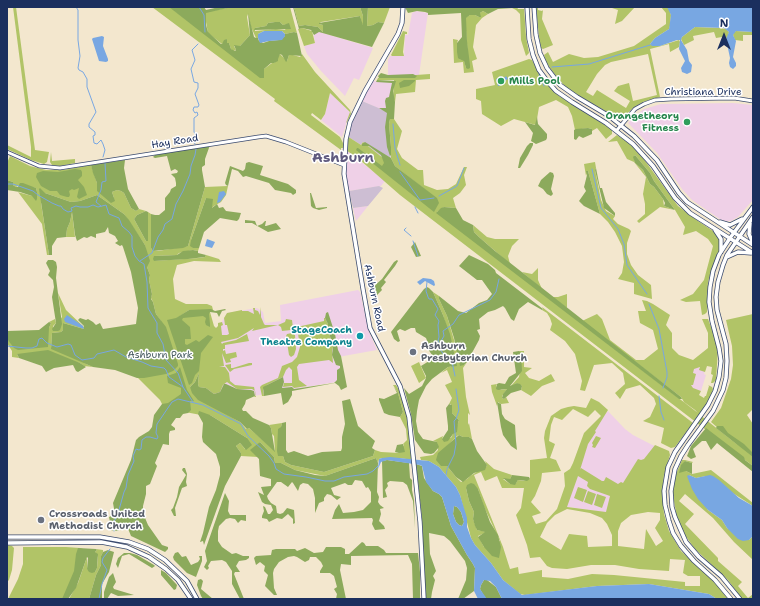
<!DOCTYPE html>
<style>
body{margin:0}
#map{position:relative;width:760px;height:606px;overflow:hidden;background:#f3e7ce;font-family:"Shantell Sans",sans-serif}
canvas{display:block}
.frame{position:absolute;inset:0;border:8px solid #1b2f5e;pointer-events:none}
.north{position:absolute;left:704px;top:16px;width:40px;height:40px;-webkit-text-stroke:3px #fff;paint-order:stroke;rotate:0deg;font-size:11px;font-weight:700;line-height:16px;text-align:center;color:#1b2f5e}
.north::after{content:'';display:block;margin:auto;width:14px;height:18px;background:#1b2f5e;clip-path:polygon(50% 0,100% 100%,50% 72%,0 100%)}
</style>
<div id="map">
<canvas width="760" height="606"></canvas>
<div class="frame"></div>
<div class="north">N</div>
</div>
<script>
const ctx = document.querySelector('canvas').getContext('2d');
ctx.lineJoin = 'round';
function fillPath(path, color) { ctx.fillStyle = color; ctx.fill(path, 'evenodd'); }
const shape = rows => new Path2D(rows.map(r => 'M' + r).join(''));
function trace(path, color, width, dash) { ctx.strokeStyle = color; ctx.lineWidth = width; ctx.lineCap = dash ? 'butt' : 'round'; ctx.setLineDash(dash || []); ctx.stroke(path); }
function label(font, color, halo, rows, align = 'center') {
  ctx.font = font + ' "Shantell Sans",sans-serif'; ctx.lineWidth = 3; ctx.setLineDash([]); ctx.textBaseline = 'middle'; ctx.strokeStyle = halo; ctx.fillStyle = color; for (const [text, x, y, turn = 0] of rows) {
    ctx.save(); ctx.translate(x, y); ctx.rotate((+turn || 0) * Math.PI / 180); ctx.textAlign = isNaN(turn) ? turn : align; if (halo) ctx.strokeText(text, 0, 0); ctx.fillText(text, 0, 0); ctx.restore();
  }
}
fillPath(shape([
 [416,11,428,13,419,75,388,76,388,60,390,56,404,56,405,35,408,35,412,13],
 [313,30,373,48,359,80,354,78,345,96,321,71,307,54,304,46,315,43],
 [372,81,393,81,389,113,362,101],
 [330,93,350,112,342,137,321,120,325,114],
 [733,103,753,105,753,200,738,217,731,221,727,221,721,220,692,200,682,189,657,153,628,123,636,115,644,109,661,104],
 [346,150,385,181,381,186,349,191,345,172],
 [368,206,356,221,353,208],
 [358,290,360,292,369,332,377,350,338,357,342,381,212,403,205,399,215,333,227,313,257,308,263,312,265,323,281,321,280,305],
 [700,367,706,368,704,374,706,375,701,391,698,390,697,395,700,399,678,369],
 [608,411,625,429,633,435,668,453,616,514,562,506,584,437]
]), '#efd0e7');
fillPath(shape([
 [362,101,388,112,391,164,363,142,361,145,347,136,355,114],
 [379,186,383,188,368,206,353,208,349,191]
]), '#cdbed3');
fillPath(shape([
 [13,7,16,7,35,150,49,152,47,162,44,164,31,160,7,149,7,145,31,157,31,147],
 [152,7,170,7,263,78,264,69,272,63,274,63,280,54,287,61,289,55,293,55,300,57,302,54,315,72,350,110,351,114,347,122,346,123,350,112,330,93,325,114,321,120,312,113,311,115,340,137,344,145,343,148,341,148,341,150,274,101,275,99],
 [232,7,290,7,297,33,294,32,285,34,282,31,264,31,258,34,258,38,256,38,251,27,248,14,247,17,250,35,240,46,234,46,236,50,233,51,231,49,229,43,227,43,227,39,222,44,208,33,206,22,206,12],
 [275,22,280,22,283,25,288,24,285,30,276,29,255,31,255,28,266,26,268,23],
 [294,7,360,7,363,16,364,23,363,25,362,24,360,16,321,22,319,24,323,25,323,32,318,27,305,25,299,26],
 [370,7,390,7,384,23,378,22,373,25,367,26,368,8],
 [513,7,517,7,518,9,524,9,524,7,526,37,529,53,526,56,521,40,520,14,516,10,512,8],
 [536,7,538,7,538,10,542,11,543,10,542,19,553,45,543,49,541,48,539,37],
 [612,7,635,7,622,21,615,24,618,10,612,8],
 [661,7,667,7,669,9,671,15,670,26,669,29,655,38,650,44,660,46,679,40,680,42,679,47,670,52,669,44,650,49,660,97,643,102,633,108,621,120,569,90,558,79,546,62,544,55,548,52,553,62,569,54,584,58,598,57,634,46,666,24,666,13],
 [648,54,657,95,633,101,629,83,618,86,614,91,630,101,626,108,597,90,593,96,586,92,597,74,605,65,611,62],
 [483,11,488,14,482,18,476,25,473,47,477,59,472,61,474,72,464,73,463,62,454,63,453,39,458,40,457,43,459,59,464,60,466,68,469,68,465,18,470,15,475,15,479,17,480,13],
 [695,27,719,28,726,29,729,32,728,36,727,38,722,37,716,38,714,32,693,36,694,40,684,45,681,39,682,37],
 [302,28,312,31,315,43,304,46,298,29],
 [403,31,407,32,407,34,405,34,403,52,404,56,392,56,391,55],
 [736,31,753,32,753,35,743,35,743,41,735,40,733,35,734,32],
 [529,59,532,60,543,80,559,96,608,127,612,130,612,134,606,139,597,128,592,131,592,129,588,128,575,130,572,116,568,107,556,100,539,107,536,125,514,119,501,126,482,114,481,101,476,99,476,89,495,85,492,72],
 [430,74,430,79,416,80,415,92,396,94,395,102,393,97,394,80,377,80,378,78,400,78,416,75],
 [390,119,394,119,402,131,397,149,402,158,418,170,423,170,424,185,437,190,448,189,456,184,464,167,467,167,464,175,466,185,460,193,453,198,456,208,444,207,437,212,698,413,695,410,684,402,681,397,582,321,597,314,602,319,610,340,636,360,644,360,658,349,653,330,640,323,638,311,646,311,642,300,647,301,653,304,670,315,666,325,672,333,672,348,679,355,693,360,708,348,708,333,702,319,708,319,716,340,718,349,716,380,713,383,711,383,713,375,711,374,712,367,707,366,705,372,699,370,700,367,694,369,693,373,696,374,693,385,691,385,693,388,701,391,699,395,704,398,705,396,706,396,709,386,708,385,712,387,713,389,712,397,700,415,739,446,711,422,721,408,731,379,733,365,732,346,726,320,753,314,753,409,747,415,753,424,753,466,400,195,360,160,346,150,347,136,361,145,363,142,388,162,384,169,428,192,395,166,391,158,391,147,389,124],
 [617,135,630,144,643,158,678,206,698,221,716,233,720,241,720,250,714,262,708,282,707,312,705,314,702,315,700,301,686,302,680,300,693,294,704,280,713,246,708,239,696,231,683,235,685,227,675,210,660,207,639,223,637,221,645,214,645,204,643,194,646,177,634,162,627,159,617,141,608,142],
 [635,155,650,173,654,181,675,210,664,206,663,199,654,187,650,184,643,170,635,163,634,158,634,156],
 [51,152,52,161,75,159,75,163,60,166,52,165,50,162],
 [10,156,30,166,46,170,63,170,91,165,97,183,114,198,112,192,117,190,121,191,124,193,131,208,136,211,139,209,146,211,137,215,134,219,146,241,148,238,148,212,151,214,151,248,153,251,158,251,188,246,205,187,228,186,226,195,221,202,214,206,211,209,206,198,191,240,193,248,199,248,198,251,193,250,179,253,177,255,154,256,154,261,199,258,205,257,206,255,219,259,221,262,194,261,177,265,173,279,175,299,186,304,207,304,212,306,213,310,189,310,177,318,210,312,214,326,216,328,218,326,218,323,222,322,223,325,221,326,222,335,227,335,229,334,227,325,225,325,224,318,227,313,242,310,242,311,248,311,254,314,253,308,255,308,255,310,258,311,260,315,261,307,261,317,264,324,265,325,278,325,252,331,254,328,238,338,221,342,222,344,223,343,236,340,247,334,249,341,225,345,225,349,223,349,223,351,225,350,226,354,236,352,237,357,230,359,231,362,226,363,222,353,224,366,219,367,225,367,229,373,230,381,235,385,254,387,256,397,254,397,256,395,255,391,252,389,237,389,227,382,223,385,220,392,214,394,206,388,199,387,198,384,199,373,195,382,190,387,226,414,240,422,246,429,249,428,275,451,274,436,272,434,271,428,269,425,282,423,281,427,278,456,283,456,285,462,291,465,324,472,373,456,375,450,381,452,399,453,404,445,403,444,407,440,406,429,400,417,403,412,398,393,393,385,396,385,399,390,407,413,413,460,400,458,382,458,379,459,378,463,376,458,325,476,295,470,281,463,275,463,274,457,260,442,253,452,258,457,241,456,241,453,236,446,240,443,245,449,247,438,210,415,201,415,169,409,164,404,162,404,160,400,132,372,84,363,93,367,84,366,80,363,17,354,19,358,12,357,12,351,7,343,7,339,10,342,49,328,51,323,49,322,55,319,56,323,53,326,53,330,62,317,58,293,66,310,85,328,84,329,63,323,63,330,61,332,52,333,51,348,161,321,156,314,153,302,151,298,152,294,149,280,150,275,147,267,145,245,124,214,97,195,80,201,71,202,45,193,41,203,49,255,47,255,42,224,18,192,14,191,32,196,37,192,36,188,20,185,16,187,13,185,13,182,7,180,7,163],
 [595,162,596,168,595,170,601,200,606,211,615,216,613,219,618,224,629,229,631,231,627,243,627,254,631,265,638,275,651,285,652,299,634,294,634,283,618,279,622,273,624,262,622,246,615,232,608,222,600,214,588,171,586,176,584,164],
 [72,212,75,237,66,237,67,229,70,222],
 [473,225,487,237,495,239,519,239,512,246,508,256,510,264,479,237,474,232],
 [538,268,538,280,542,289,522,272,532,274],
 [433,292,439,296,439,299,447,316,457,350,464,365,467,362,463,368,466,397,470,415,468,413,468,425,469,423,472,439,469,437,463,437,459,435,457,436,445,448,447,466,456,477,461,482,467,479,470,476,487,466,485,461,494,469,512,475,510,479,503,479,510,484,516,483,518,480,524,481,530,479,530,460,547,458,544,438,545,431,551,416,561,409,568,407,574,406,586,408,591,398,599,402,608,410,595,431,596,432,588,444,580,470,581,468,602,481,604,481,606,477,618,484,621,482,623,483,638,459,641,460,644,459,655,445,669,451,670,455,664,475,662,492,664,514,669,531,681,551,714,581,728,599,717,599,709,594,649,584,597,586,525,595,520,594,503,580,491,563,475,545,471,538,460,495,456,487,439,467,429,461,421,460,420,457,433,455,438,450,437,442,433,441,443,436,442,439,451,438,458,423,459,420,452,413,451,404,449,404,452,398,445,385,452,382,447,370,441,373,448,367,451,367,455,356,443,315],
 [573,409,588,417,595,410,601,416,584,433,573,463,570,469,564,473,565,486,557,509,546,521,536,524,532,516,541,513,531,502,535,496,541,481,542,473,561,471,556,460,550,458,555,444,549,441,551,425,554,417,562,420],
 [481,472,485,481,497,476,502,488,524,488,521,508,516,515,527,545,530,558,540,557,547,566,552,568,567,569,591,565,615,565,639,569,669,571,670,559,685,560,683,573,688,576,700,576,700,586,685,586,685,582,614,575,592,574,568,579,542,577,542,570,519,574,518,567,510,569,503,547,474,475],
 [578,476,588,482,587,486,590,489,610,496,606,512,567,507],
 [466,488,478,489,484,507,500,541,484,547,478,536,487,532,477,530,473,519,474,512,469,501],
 [567,509,590,513,602,518,607,524,612,535,612,546,588,547,587,536,569,534,561,550,540,537,547,523,555,515],
 [648,512,660,513,660,520,655,528,663,541,656,546,646,529,644,549,618,546,618,531,621,523,631,515],
 [567,294,567,308,552,297,558,297],
 [542,307,693,423,675,447,671,448,661,443,664,428,643,421,650,417,656,404,654,398,640,385,626,389,620,399,615,393,625,384,623,373,612,363,594,365,585,391,580,390,582,381,575,354,565,341,550,330,552,324,550,318,547,313,542,310,543,309],
 [324,318,325,318,328,324,328,329,333,347,332,351,333,363,329,360,299,364,297,367,299,380,307,386,294,388,292,386,283,387,284,383,292,383,292,370,289,367,286,370,283,377,267,385,263,390,264,396,262,396,260,387,262,385,278,378,282,366,292,362,297,357,300,347,297,327,324,321],
 [286,319,292,320,293,328,291,330,282,331,281,327,278,325,285,322],
 [292,333,295,335,296,349,294,355,291,357,289,355,286,336,287,334],
 [519,351,524,351,524,367,532,368,525,373,529,378,539,381,551,374,555,381,542,386,531,396,521,390,522,386,517,383,510,387,519,377,522,357],
 [419,362,426,378,419,383,411,366],
 [249,363,252,363,252,365,234,369,230,372,225,365,231,364,231,368,233,368],
 [497,384,496,386,501,390,507,389,502,396,502,398,504,399,506,397,509,403,501,404,498,402,497,406,492,392,491,385],
 [596,436,601,438,595,448,592,447,593,445,592,443],
 [682,460,685,460,693,462,692,463,685,461,683,471,686,471,692,474,711,470,753,503,753,506,706,476,696,478,689,475,708,510,722,520,727,528,749,540,753,536,753,560,734,542,713,518,685,494,679,501,694,514,685,524,718,558,718,561,742,582,738,586,748,598,753,594,753,599,742,599,728,580,695,549,684,534,677,518,674,501,673,492,676,474],
 [578,487,587,490,583,502,574,498],
 [588,491,596,494,592,505,584,502],
 [597,494,606,497,602,508,594,505],
 [7,545,12,546,14,548,12,570,9,580,7,582],
 [23,547,66,547,80,548,86,550,67,599,8,599,18,579,23,564],
 [96,549,103,550,103,552,101,556,101,565,96,575,89,599,69,599,78,583,87,557,87,569,95,572,97,568,98,557,95,552,97,550]
]), '#b1c467');
fillPath(shape([
 [169,7,204,7,206,10,219,7,232,7,206,13,206,25,208,32,221,44,222,44,224,40,227,39,227,43,229,43,231,49,235,51,236,50,234,45,240,46,250,35,248,13,254,37,256,38,258,38,259,41,263,43,269,41,279,40,285,36,285,34,294,32,297,33,302,56,289,55,287,61,286,62,282,55,280,54,278,59,278,61,274,63,271,63,264,69,264,78,260,78],
 [293,7,294,7,299,26,305,25,318,27,323,32,323,25,319,24,319,23,360,16,363,25,363,16,360,7,368,7,367,26,373,25,378,22,384,23,372,47,319,32,314,35,311,30,302,28,299,29],
 [405,7,513,7,513,8,498,9,488,14,483,11,480,13,481,17,479,17,475,15,470,15,466,18,467,41,470,65,470,68,468,69,466,68,464,61,459,59,458,58,457,52,457,43,462,37,461,13,428,15,428,13,425,12,417,11,408,13],
 [275,22,280,22,283,25,289,23,291,29,254,30,255,28,266,26,268,23],
 [381,73,388,75,413,74,417,76,415,78,379,78,378,76],
 [377,80,396,81,393,91,395,102,394,119,390,119,389,124,391,147,391,155,390,156,387,147,385,127,387,113,379,108,386,108,385,101,386,98,389,97,392,83,376,82],
 [404,80,415,80,415,81,409,86,400,88,399,83],
 [537,117,538,124,547,134,547,138,546,140,536,144,531,141,533,133,525,122,535,125],
 [588,128,592,129,592,134,583,138,579,136,576,140,574,139,574,130,576,129],
 [365,142,391,158,395,166,437,198,439,203,434,212,356,150,357,148,358,148,382,166,384,163,381,155,369,146,362,146,362,144],
 [530,143,533,143,533,145,528,155,520,168,518,168,520,158,527,146],
 [210,145,205,159,205,165,202,167,202,170,205,187,188,246,183,248,153,251,151,248,151,214,155,215,159,215,165,210,165,198,170,192,171,189,176,186,176,183,175,178,171,174,177,173,178,171,175,169,171,171,167,156,155,158,153,157,155,155],
 [635,155,650,173,654,181,675,210,664,206,665,203,663,199,654,187,650,184,643,170,635,163,633,157],
 [125,160,124,168,128,189,139,209,136,211,131,208,124,193,121,191,117,190,112,192,115,201,111,203,97,191,97,183,93,173,91,165],
 [249,162,263,166,260,175,288,184,296,190,296,193,293,195,291,193,275,190,269,183,246,176,243,177,238,171,232,169,228,186,226,185,225,183,230,166,243,171,245,169,246,163],
 [596,168,600,188,602,188,606,202,615,213,615,216,604,208,595,170],
 [75,169,81,170,82,172,82,176,78,180,84,187,87,195,79,199,77,197,79,188,74,190,72,189,69,191,70,195,69,197,67,197,60,195,57,191,50,191,41,186,36,177,37,173,43,171,58,172],
 [586,171,588,171,600,214,584,206,579,201,586,191,584,187,587,175],
 [550,172,553,173,554,176,551,189,553,194,551,196,547,194,543,189,538,186,541,180],
 [7,180,13,182,13,185,16,187,18,187,20,183,23,183,36,188,37,192,37,199,36,201,32,196,20,192,7,190],
 [40,188,45,193,71,202,80,201,97,195,124,214,129,220,145,245,150,261,147,267,150,275,149,280,152,294,151,299,153,302,156,314,166,327,178,364,178,366,173,371,166,374,144,378,137,378,115,370,93,367,51,349,52,333,61,332,63,330,63,323,84,329,84,326,78,320,80,318,86,320,88,319,93,322,96,325,100,323,103,329,136,324,138,308,131,272,123,247,122,245,120,246,115,243,118,241,115,236,109,233,108,227,105,232,96,234,96,238,91,236,87,238,84,237,77,241,75,235,72,212,70,222,67,229,66,237,57,238,52,246,52,255,49,255,39,189],
 [310,193,311,193,316,208,327,207,327,208,319,210,313,208,311,206],
 [206,198,213,199,212,208,217,204,219,208,223,207,226,211,241,213,239,219,237,221,220,218,204,232,199,248,193,248,190,246,191,240],
 [444,207,456,208,463,220,473,225,474,232,479,237,495,251,681,397,682,399,679,399,436,213,441,208],
 [146,211,148,212,148,241,146,241,134,219,137,215],
 [245,220,255,221,257,226,262,224,265,221,266,221,265,226,266,226,276,223,281,229,268,232,252,223,245,223],
 [415,242,421,256,416,257,411,247],
 [193,250,198,251,198,253,206,255,205,257,188,259,154,261,153,259,154,256,177,255,183,251],
 [469,255,488,264,495,270,496,273,543,309,542,310,528,302,519,309,514,321,511,319,505,308,503,306,495,310,488,312,479,319,480,329,477,330,480,336,479,340,467,362,464,365,460,366,454,338,447,316,439,299,439,296,458,311,466,313,479,303,487,300,492,294,482,280,477,280,459,266],
 [48,260,53,260,56,262,57,267,56,278,62,324,60,330,58,331,53,331,52,329,56,323,52,297,54,287,53,280,48,275,50,271,46,263],
 [397,260,398,261,395,266,384,280,386,282,381,288,382,290,377,295,371,297,370,295,374,290,373,287,382,279,394,262],
 [427,287,429,288,433,292,443,315,450,334,457,366,448,367,432,379,426,386,419,400,417,411,416,421,418,432,423,439,437,442,439,447,434,453,431,454,424,453,415,440,411,414,404,388,409,394,422,386,426,378,426,376,421,366,434,358,428,349,429,346,426,338,416,332,415,328,411,328,405,331,400,329,397,331,400,341,398,342,394,339,391,332,424,289],
 [211,309,215,311,225,309,226,310,222,311,219,317,217,313,210,312,209,314,210,324,210,327,206,325,205,322,206,318,203,316,183,318,182,320,190,327,191,339,185,339,185,344,187,345,196,340,199,342,208,335,213,337,201,353,199,371,195,375,192,383,189,385,167,320,176,318,189,310],
 [328,312,335,334,338,350,341,356,347,387,341,390,339,386,335,383,292,391,292,395,288,402,283,405,281,393,264,396,263,387,283,377,284,382,282,388,292,387,294,389,334,383,337,380,337,370,340,368,340,366,336,365,332,355,333,347,328,329,328,324,325,318,326,313],
 [49,322,51,323,49,328,48,347,18,350,14,348,7,339,7,331,39,330],
 [48,350,80,363,86,367,78,372,76,371,73,365,54,368,46,372,42,366,19,358,17,354],
 [519,351,521,353,522,371,510,386,517,383,520,384,522,386,521,390,511,393,504,399,502,398,503,394,507,389,498,390,496,389,497,384,499,383,505,384,509,377,516,373,513,352],
 [180,367,187,390,194,401,190,401,191,410,188,413,183,414,180,418,176,418,171,425,175,428,175,430,170,431,169,434,169,445,163,444,155,463,157,466,150,484,146,486,146,494,143,506,143,513,148,525,162,545,168,547,168,549,165,552,131,536,127,526,123,526,120,523,118,525,120,529,118,531,110,530,107,525,110,522,109,517,115,514,113,503,131,460,136,440,139,437,149,431,152,427,154,415,162,404,168,403,181,394,181,388,168,383,167,376,176,373],
 [199,373,198,384,199,387,206,388,214,394,220,392,224,384,226,384,237,389,251,390,254,391,255,396,246,400,245,404,242,409,243,411,246,411,253,418,269,425,271,428,275,452,249,428,247,429,240,422,198,400,192,393,190,387,195,382],
 [394,387,398,393,403,412,400,417,389,415,384,413,379,400,379,398,384,399,397,393],
 [350,399,358,426,375,441,372,448,375,450,373,456,324,472,291,465,285,462,283,456,278,456,277,451,278,429,281,427,282,423,286,422,286,450,288,453,294,451,308,456,322,452,341,451,342,448,342,437,345,424,342,401],
 [497,402,501,404,502,414,505,419,515,425,516,441,517,450,511,446,503,435,501,427],
 [449,404,452,405,452,413,459,420,458,423,457,432,453,434,448,441,444,442,442,439,448,430,448,426,446,408],
 [199,411,210,415,247,438,252,445,246,450,240,443,236,446,241,453,241,456,225,486,204,545,203,541,200,542,203,533,209,507,216,490,220,475,220,467,216,454,203,442,202,437,203,423,198,414],
 [717,426,723,426,728,433,744,444,753,453,753,457,716,428],
 [706,428,744,457,745,460,753,466,753,472,717,443,711,450,706,441,702,441,693,449,696,457,691,459,687,456,691,446],
 [459,435,463,437,469,437,472,439,477,451,487,465,485,470,474,473,463,482,456,477,447,466,441,466,436,460,438,453],
 [260,442,274,457,275,463,281,463,295,470,315,475,325,476,376,458,378,463,377,492,379,497,378,502,380,505,384,508,380,509,381,514,379,521,384,526,385,529,375,530,372,524,373,520,372,518,332,519,335,510,339,504,343,513,354,512,363,510,371,502,371,492,368,487,366,488,362,481,355,480,352,485,348,485,345,483,331,488,334,495,341,497,337,500,331,495,327,494,324,498,324,501,319,503,315,513,315,498,313,489,308,484,303,483,300,485,298,491,293,483,292,482,288,487,281,482,277,482,267,496,268,499,271,503,276,506,277,513,280,514,283,513,287,508,294,510,295,523,293,524,293,519,288,514,282,519,277,518,269,522,267,519,262,518,262,516,264,511,263,506,265,507,268,514,270,514,273,510,271,505,265,504,262,502,258,492,264,495,261,487,271,486,271,479,260,476,259,459,250,450],
 [403,444,405,452,399,453,395,452,397,445],
 [387,460,409,463,410,478,412,480,412,490,414,500,415,528,413,501,407,485,403,482,390,481,387,483,388,486,385,490,387,497,383,498,382,461],
 [685,461,692,463,692,474,686,471,679,473,681,465],
 [416,464,422,466,424,478,433,491,439,494,442,497,451,526,467,555,473,564,475,568,474,591,463,599,458,599,466,580,467,568,465,561,450,541,444,536,429,533,430,554,436,571,433,576,435,580,432,592,431,599,425,599,422,518],
 [183,468,185,468,187,474,186,482,187,486,182,488,175,508,176,516,174,516,171,510,173,508,177,497,179,487,186,475,182,470],
 [512,475,529,477,530,479,527,481,518,480,515,485,510,484,503,478,510,479],
 [471,483,474,484,478,489,490,522,498,535,501,547,499,558,492,556,484,547,478,537,485,532,477,530,475,526,473,519,474,512,469,501,466,488,467,485],
 [225,493,229,501,228,511,230,515,246,515,246,521,241,520,238,523,235,519,230,518,226,519,219,526,218,531,218,541,222,547,232,554,236,553,243,556,249,556,249,558,246,560,239,561,236,566,240,572,235,572,234,574,244,599,240,599,232,584,232,571,226,562,222,560,211,561,208,566,209,568,207,570,204,567,207,561,205,551],
 [454,506,457,507,461,512,464,522,462,526,459,525,456,522,453,514],
 [362,542,364,543,366,546,378,546,384,550,386,553,418,553,420,572,420,599,413,599,412,564,408,555,351,556,351,565,341,564,340,570,346,599,336,599,337,594,334,589,337,587,334,576,330,573,320,573,320,571,323,566,321,562,316,557,310,557,309,560,305,562,297,557,294,556,288,557,279,562,274,569,273,573,274,588,277,595,274,595,265,586,268,575,264,571,265,566,260,562,256,565,254,558,256,556,271,555,272,550,276,549,295,549,297,551,305,548,314,553,323,552,326,547,341,547,345,549,345,554,349,554],
 [78,548,96,549,97,550,95,552,98,554,97,568,95,572,92,573,89,572,87,569,88,558,87,557,76,588,68,599,62,599,74,571,76,554],
 [108,550,114,552,109,572,102,584,102,599,89,599,96,575,101,565,101,556,103,552],
 [178,552,182,557,186,556,191,565,198,562,200,559,199,556,202,556,202,561,196,577,187,573,174,560,173,557,175,553],
 [124,553,130,553,137,555,154,565,155,566,152,568,129,554,122,556,118,568,116,564,118,558],
 [161,570,166,573,177,585,176,589,174,590,161,575],
 [113,573,116,582,113,587,114,589,134,595,118,596,111,593,107,599,104,599,104,592,109,577],
 [201,579,203,581,201,589,213,599,203,599,201,596,197,585,198,580],
 [484,580,487,580,496,587,502,599,487,599,485,598,480,589,481,585]
]), '#8caa5c');
fillPath(shape([
 [667,7,753,7,753,32,736,31,733,35,736,41,733,57,736,63,736,66,733,69,730,67,729,63,730,58,726,39,729,32,724,28,695,27,682,37,681,40,687,50,689,61,692,65,691,72,687,74,682,72,681,68,685,61,679,49,680,40,677,40,660,46,652,46,650,44,655,38,669,29,671,15],
 [264,31,282,31,285,34,285,36,282,40,269,41,260,43,258,38,258,34],
 [102,36,104,37,103,46,108,59,108,61,106,62,99,61,92,39,93,38],
 [500,76,504,78,506,76,508,79,506,80,504,84,501,83,501,85,498,86,496,79,499,78],
 [224,191,226,194,220,202,217,203,219,192],
 [207,239,215,242,212,248,205,246],
 [423,278,431,279,434,281,435,285,434,286,425,281,420,285,417,282],
 [67,315,83,326,84,329,65,322,64,319],
 [390,457,429,461,439,467,456,487,460,495,467,518,467,527,471,538,475,545,491,563,503,580,522,595,597,586,649,584,709,594,717,599,502,599,496,587,490,581,484,580,481,585,480,589,487,599,478,599,474,591,475,568,473,564,467,555,451,526,442,497,439,494,433,491,426,482,422,466,420,465,387,460,381,462,378,469,379,459,382,458],
 [454,506,457,507,461,512,464,522,462,526,459,525,456,522,453,514],
 [689,475,696,478,710,475,713,476,719,480,739,498,753,506,753,536,749,540,743,541,738,539,727,528,722,520,708,510,698,499,692,489,687,476]
]), '#78a7e2');
trace(shape([
 [76,7,78,10,78,40,80,56,78,68,79,70,83,72,87,79,87,87,96,112,89,124,89,127,95,132,95,135,93,136,94,143,97,144,101,140,103,144,105,150,103,157],
 [199,7,204,15,205,32],
 [552,67,589,64,650,45],
 [539,74,544,86],
 [393,124,395,148,400,165],
 [195,144,193,140,196,136,194,132,194,118,198,115,197,112,195,113,193,110,194,107,198,107,199,105,195,94,198,88,198,83,194,82,191,69,195,60,192,50,198,44],
 [592,169,601,208,618,229,624,244,627,265,647,294],
 [400,172,420,200,434,198],
 [7,184,13,184,33,191,38,195,52,203,59,206,61,206,63,209,68,212,72,211,71,208,76,206,80,207,88,207,93,205,98,207,106,205,109,214,119,218,122,226,129,232,132,236,132,247,135,256,139,261,144,264,147,282,148,308,157,323,157,333,163,344,166,360,178,373,183,387],
 [439,196,457,186,464,168],
 [101,206,96,202,101,190,102,182,106,181,105,163],
 [415,207,418,213],
 [406,228,404,230,411,236],
 [413,241,418,256],
 [140,261,152,253,158,237,163,230,165,224,172,219,176,204,183,191,190,174,191,166,195,155,196,149],
 [427,282,426,291,428,297,429,299,432,299,438,309,435,315,439,321,438,325,439,337,438,341,440,344],
 [649,304,659,329,667,372,667,377,663,388],
 [7,346,26,348,32,348,37,346,39,339,42,338,47,343,57,347,68,344,71,345,75,355,82,360,94,358,97,354,114,350,126,357,142,362,151,366,164,368,166,370,169,377,183,387,193,402],
 [455,376,451,357,446,358,440,349,441,341,444,336,443,331,453,324,459,315,490,300,496,292,499,279],
 [659,396,661,412,664,420],
 [447,469,454,455,456,444,454,421,456,419,459,410,456,389],
 [446,475,447,470],
 [114,531,114,521,117,517,124,492,126,488,128,475,134,461,133,456,136,449,139,450,141,449,142,440,146,437,150,437,157,439,158,437,156,433,157,424,172,402,178,399,203,405,241,424,248,436,269,456,274,463,276,469,284,474,306,477,325,481,334,481,344,477,367,474,373,471,378,466],
 [99,599,102,584,107,570,102,562,103,558,110,549]
]), '#78a7e2', 1);
const minor = shape([
 [617,130,635,109,644,104,655,100,671,99,734,98,753,101],
 [7,152,39,166,60,168,258,137,266,136,286,142,344,165]
]);
const major = shape([
 [403,7,402,23,398,34,365,91,350,122,346,139,344,174,363,289,370,328,400,386,409,417,420,522,424,599],
 [527,7,529,39,533,55,539,70,548,82,556,91,572,102,606,123,633,144,653,166,675,198,690,213,753,253],
 [534,7,536,35,540,53,547,68,560,85,577,97,609,116,634,136,657,160,679,193,687,202,753,245],
 [720,222,730,225,742,219],
 [750,223,749,234,753,243],
 [715,230,721,239,721,252],
 [727,257,738,252,751,253],
 [7,537,100,537,129,542,148,549,165,560,187,581,197,599],
 [7,543,101,542,127,547,149,557,166,569,178,580,191,599],
 [731,599,715,580,694,561,681,546,673,533,669,521,665,505,664,491,668,467,675,452,708,405,715,391,719,377,721,361,719,348,712,321,709,302,710,287,713,271,719,255,730,238,753,207],
 [740,599,721,576,699,557,686,542,675,517,672,507,671,491,675,469,681,456,688,445,713,411,723,390,726,378,727,361,726,344,717,310,716,297,718,282,723,265,727,255,753,217]
]);
trace(minor, '#3b4b6f', 4.5);
trace(major, '#3b4b6f', 5);
trace(minor, '#fff', 3);
trace(major, '#fff', 3.5);
for (const [x, y, r, color] of [
 [501,81,4,"#2e9e5b"],
 [687,122,4,"#2e9e5b"],
 [360,336,4,"#0f9aa8"],
 [413,352,4,"#6b7280"],
 [41,520,4,"#6b7280"]
]) { const dot = new Path2D(); dot.arc(x, y, r, 0, 2 * Math.PI); ctx.fillStyle = color; ctx.fill(dot); trace(dot, '#fff', 1.5); }
label('bold 10px', '#27864d', '#fff', [
 ["Mills Pool",509,81],
 ["Orangetheory",679,116,"right"],
 ["Fitness",679,128,"right"]
], 'left');
label('10px', '#1b2f5e', '#fff', [
 ["Christiana Drive",703,92],
 ["Hay Road",175,142,-9],
 ["Ashburn Road",374,298,78]
]);
label('bold 10px', '#0d838f', '#fff', [
 ["StageCoach",352,330],
 ["Theatre Company",352,342]
], 'right');
label('bold 10px', '#5b616d', '#fff', [
 ["Ashburn",421,346],
 ["Presbyterian Church",421,358],
 ["Crossroads United",49,514],
 ["Methodist Church",49,526]
], 'left');
label('10px', '#485c61', '#fff', [
 ["Ashburn Park",160,355]
]);
label('bold 14px', '#5f5a7f', '#fff', [
 ["Ashburn",343,158]
]);
</script>
